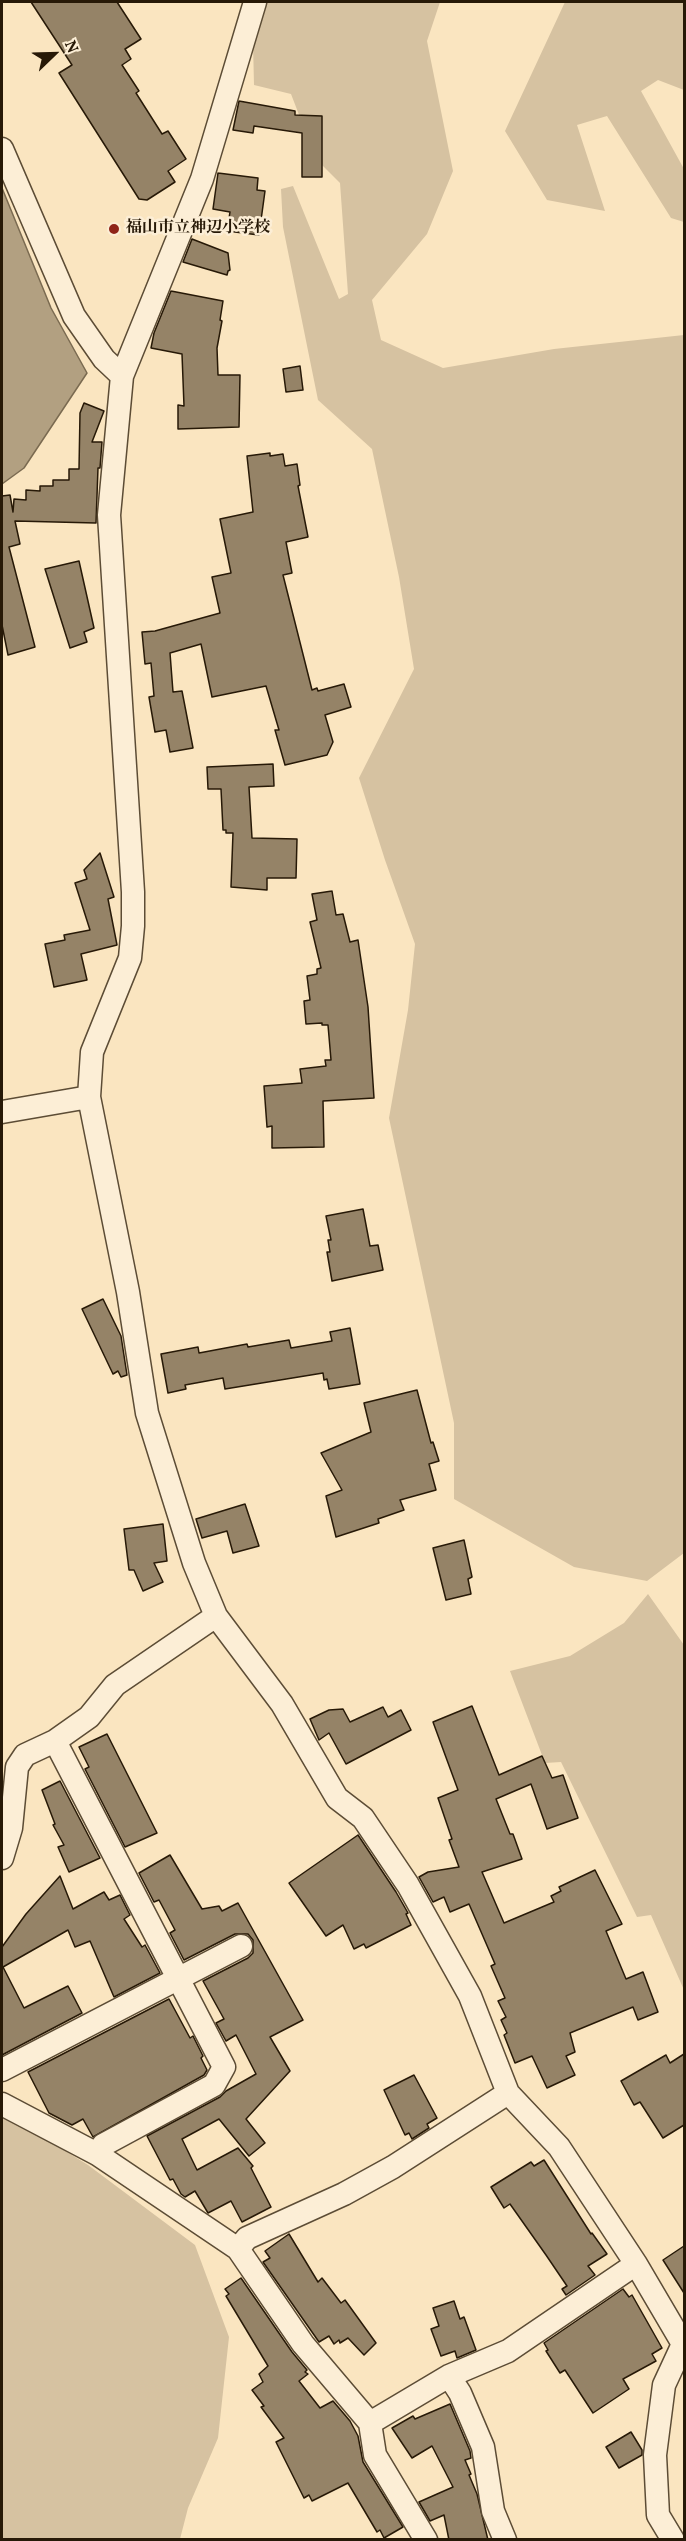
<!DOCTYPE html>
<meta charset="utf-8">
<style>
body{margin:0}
#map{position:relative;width:686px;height:2541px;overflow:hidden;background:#fae5c0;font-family:Vollkorn,serif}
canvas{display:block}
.frame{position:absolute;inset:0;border:3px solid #271907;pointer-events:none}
.north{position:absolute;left:24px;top:24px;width:60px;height:60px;-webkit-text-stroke:4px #fceed6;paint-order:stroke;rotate:67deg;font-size:16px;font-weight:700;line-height:24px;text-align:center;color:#271907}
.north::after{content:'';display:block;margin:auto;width:21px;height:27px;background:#271907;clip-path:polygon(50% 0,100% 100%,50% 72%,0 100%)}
</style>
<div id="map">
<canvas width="686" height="2541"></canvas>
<div class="frame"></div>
<div class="north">N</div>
</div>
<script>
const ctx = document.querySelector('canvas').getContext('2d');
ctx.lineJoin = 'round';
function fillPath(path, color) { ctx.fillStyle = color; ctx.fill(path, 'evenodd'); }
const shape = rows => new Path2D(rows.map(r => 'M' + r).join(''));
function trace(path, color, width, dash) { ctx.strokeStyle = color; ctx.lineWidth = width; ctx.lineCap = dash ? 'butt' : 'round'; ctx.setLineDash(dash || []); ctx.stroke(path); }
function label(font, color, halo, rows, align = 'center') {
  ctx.font = font + ' Vollkorn,"Noto Serif JP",serif'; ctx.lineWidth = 5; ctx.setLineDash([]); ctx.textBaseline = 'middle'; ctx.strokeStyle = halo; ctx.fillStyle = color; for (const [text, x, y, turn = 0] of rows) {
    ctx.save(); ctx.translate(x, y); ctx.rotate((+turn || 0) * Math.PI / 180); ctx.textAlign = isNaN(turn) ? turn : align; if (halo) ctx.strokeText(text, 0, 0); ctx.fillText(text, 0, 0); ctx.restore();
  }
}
fillPath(shape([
 [264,2,440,2,427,41,453,171,427,234,372,300,381,340,443,368,554,349,684,335,684,1553,647,1581,574,1567,454,1499,454,1423,389,1118,408,1010,415,944,385,860,359,778,414,669,399,577,372,449,318,400,283,227,281,189,293,186,339,299,348,294,340,183,316,159,291,94,254,85,253,43],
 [565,2,684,2,684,90,658,80,641,91,684,169,684,222,671,218,607,116,577,125,605,211,547,200,505,131],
 [648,1594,684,1645,684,1990,651,1915,637,1917,561,1762,545,1763,510,1671,570,1656,624,1623],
 [2,2112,88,2165,195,2245,229,2337,218,2438,188,2508,180,2539,2,2539]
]), '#d6c2a1');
const water = shape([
 [2,188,51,308,87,373,24,468,2,484,2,188]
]);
fillPath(water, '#b2a081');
trace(water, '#7a6a50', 1.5);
const building = shape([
 [31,2,117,2,141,39,125,49,131,59,122,65,139,91,136,93,162,134,168,131,186,159,168,171,175,182,147,200,139,199,59,73,72,65,31,2],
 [239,101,295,111,295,115,322,116,322,177,302,177,302,133,254,126,253,133,233,130,239,101],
 [218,173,258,178,257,190,265,191,259,235,227,231,230,212,213,209,218,173],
 [192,239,228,253,230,270,228,271,227,275,183,262,192,239],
 [171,291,223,301,220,320,222,321,217,348,218,375,240,375,239,427,178,429,178,405,184,406,182,354,151,348,154,333,171,291],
 [300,366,303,390,286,392,283,369,300,366],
 [84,403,104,411,92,442,102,442,100,468,98,468,96,523,15,521,20,544,9,547,35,647,8,655,2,625,2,496,10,495,13,512,14,499,26,500,26,490,40,491,40,486,53,486,53,480,69,480,69,469,79,469,80,413,84,403],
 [270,453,270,456,283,454,285,466,297,464,300,485,298,486,308,537,286,542,292,573,283,575,312,690,317,688,318,691,344,684,351,707,325,715,333,742,327,755,285,765,275,730,279,730,266,686,212,697,201,644,170,653,173,692,182,691,193,748,170,752,166,730,155,732,149,697,154,696,151,663,145,664,142,632,155,631,220,613,212,577,231,573,220,519,253,512,247,456,270,453],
 [79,561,94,628,84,632,87,642,70,648,45,569,79,561],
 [273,764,274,786,249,787,252,838,297,839,296,878,267,878,267,890,231,887,233,833,226,833,226,830,223,830,221,789,208,789,207,767,273,764],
 [100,853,114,897,108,899,117,945,81,954,87,980,54,987,45,944,65,940,64,935,90,930,75,883,87,879,84,870,100,853],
 [332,891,336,915,343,914,350,942,358,940,368,1007,374,1098,323,1101,324,1147,272,1148,272,1126,267,1127,264,1086,302,1083,300,1069,326,1066,325,1060,331,1060,328,1025,322,1025,322,1023,306,1024,304,1001,310,1000,307,976,317,974,317,969,321,968,310,922,317,920,312,894,332,891],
 [363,1209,370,1246,378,1245,383,1270,332,1281,327,1252,330,1252,328,1240,331,1240,326,1216,363,1209],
 [103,1299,121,1336,127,1375,121,1377,118,1371,113,1374,82,1309,103,1299],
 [350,1328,360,1384,329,1389,327,1379,324,1380,323,1373,225,1389,223,1378,185,1385,186,1389,168,1393,161,1354,198,1347,199,1353,247,1344,248,1347,289,1340,291,1348,332,1341,330,1332,350,1328],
 [417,1390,431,1443,433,1442,439,1461,429,1464,436,1490,400,1500,404,1510,378,1519,379,1523,336,1537,326,1496,342,1490,321,1453,371,1432,364,1403,417,1390],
 [245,1504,259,1546,233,1553,227,1531,202,1538,196,1519,245,1504],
 [163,1524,167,1561,154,1563,163,1582,143,1591,134,1570,129,1570,124,1529,163,1524],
 [464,1540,472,1577,468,1579,471,1594,446,1600,433,1548,464,1540],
 [472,1706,499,1775,542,1756,552,1778,563,1775,578,1818,547,1829,531,1784,496,1799,510,1834,513,1834,522,1859,482,1872,504,1923,554,1902,551,1896,561,1891,559,1887,595,1870,622,1924,606,1931,626,1979,643,1972,658,2012,638,2020,633,2007,570,2033,575,2052,566,2056,575,2075,547,2088,532,2056,515,2063,504,2035,507,2033,501,2020,506,2017,498,2001,505,1998,491,1966,495,1964,469,1904,450,1912,444,1897,433,1902,419,1877,428,1872,459,1867,449,1840,452,1839,438,1798,458,1790,433,1722,472,1706],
 [383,1707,388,1717,401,1710,411,1730,346,1764,329,1733,319,1740,310,1719,329,1710,343,1709,350,1722,383,1707],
 [107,1734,157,1833,125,1847,85,1769,89,1767,79,1747,107,1734],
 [60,1781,100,1858,69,1872,58,1847,64,1845,53,1825,55,1824,42,1790,60,1781],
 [358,1835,396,1892,408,1913,406,1914,411,1925,366,1948,364,1944,354,1949,343,1925,326,1936,289,1883,358,1835],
 [170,1855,202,1909,219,1906,222,1911,238,1903,303,2020,270,2037,290,2071,246,2119,265,2143,249,2156,219,2119,182,2139,197,2170,238,2148,253,2166,251,2168,271,2207,242,2222,231,2201,208,2213,195,2191,185,2197,181,2194,173,2179,170,2180,147,2136,220,2097,226,2091,256,2074,236,2035,226,2041,216,2023,224,2019,203,1981,248,1958,253,1953,253,1940,248,1934,235,1934,184,1960,170,1933,175,1930,159,1900,154,1902,139,1873,170,1855],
 [60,1876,73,1909,104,1892,109,1900,120,1895,130,1915,124,1919,142,1947,145,1945,160,1973,114,1997,90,1941,75,1947,68,1930,3,1967,24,2008,68,1986,82,2013,2,2055,2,1947,26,1914,60,1876],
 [169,1999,190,2038,193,2036,203,2056,201,2058,207,2070,204,2075,93,2137,83,2119,72,2125,49,2113,28,2072,169,1999],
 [684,2054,684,2125,663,2138,640,2102,634,2105,621,2081,666,2055,670,2063,684,2054],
 [414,2075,437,2118,427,2124,429,2128,412,2139,409,2133,405,2135,384,2090,414,2075],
 [544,2160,591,2234,592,2233,607,2254,588,2266,595,2275,566,2295,562,2289,567,2286,546,2255,510,2204,504,2208,491,2187,531,2162,534,2166,544,2160],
 [289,2234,318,2282,322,2278,341,2303,345,2300,376,2343,364,2355,348,2338,340,2343,339,2340,334,2344,329,2336,319,2342,263,2262,270,2258,265,2251,289,2234],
 [684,2246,684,2293,663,2260,684,2246],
 [241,2278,292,2352,307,2370,305,2372,308,2374,299,2381,320,2408,333,2401,350,2421,358,2436,363,2462,403,2527,384,2538,380,2530,377,2532,348,2483,312,2501,309,2495,304,2498,276,2442,284,2438,261,2407,264,2406,252,2390,263,2382,259,2374,268,2366,226,2296,229,2294,225,2289,241,2278],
 [623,2289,629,2297,632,2295,662,2348,652,2354,656,2361,623,2379,629,2389,593,2413,565,2370,560,2373,546,2351,548,2350,544,2343,623,2289],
 [454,2301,460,2319,464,2317,476,2350,457,2358,455,2351,441,2356,431,2329,439,2326,433,2308,454,2301],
 [450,2404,470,2451,471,2458,465,2460,471,2474,469,2475,477,2494,488,2540,449,2540,444,2515,430,2521,419,2502,453,2487,432,2446,412,2458,392,2428,413,2416,415,2419,450,2404],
 [631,2432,642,2450,642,2455,619,2468,606,2447,631,2432]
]);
fillPath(building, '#958367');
trace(building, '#271907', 1.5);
const street = shape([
 [255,2,202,179,122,376,109,515,133,892,133,926,130,958,92,1052,89,1097,128,1292,147,1413,194,1563,216,1616,282,1704,337,1798,363,1818,408,1885,470,1996,508,2093,559,2147,636,2264,683,2344,664,2385,655,2455,658,2515,673,2540],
 [2,149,74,316,104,359,122,376],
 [2,1112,89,1097],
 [55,1741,224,2067,214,2085,103,2145,97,2154],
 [2,1858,11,1828,17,1767,25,1755,55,1741,89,1717,115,1685,216,1616],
 [2,2070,241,1946],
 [2,2104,97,2154,238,2249,303,2344,370,2423,375,2455,426,2540],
 [238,2249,247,2238,344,2194,393,2167,508,2093],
 [449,2376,460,2393,483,2447,493,2511,505,2540],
 [370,2423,449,2376,508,2351,636,2264]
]);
trace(street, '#5c4c35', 25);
trace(street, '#fceed6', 22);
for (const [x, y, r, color] of [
 [114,229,6,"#8f2418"]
]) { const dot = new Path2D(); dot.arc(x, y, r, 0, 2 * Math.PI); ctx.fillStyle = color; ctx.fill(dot); trace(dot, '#fceed6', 2); }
label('bold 16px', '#271907', '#fceed6', [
 ["福山市立神辺小学校",126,229]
], 'left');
</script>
